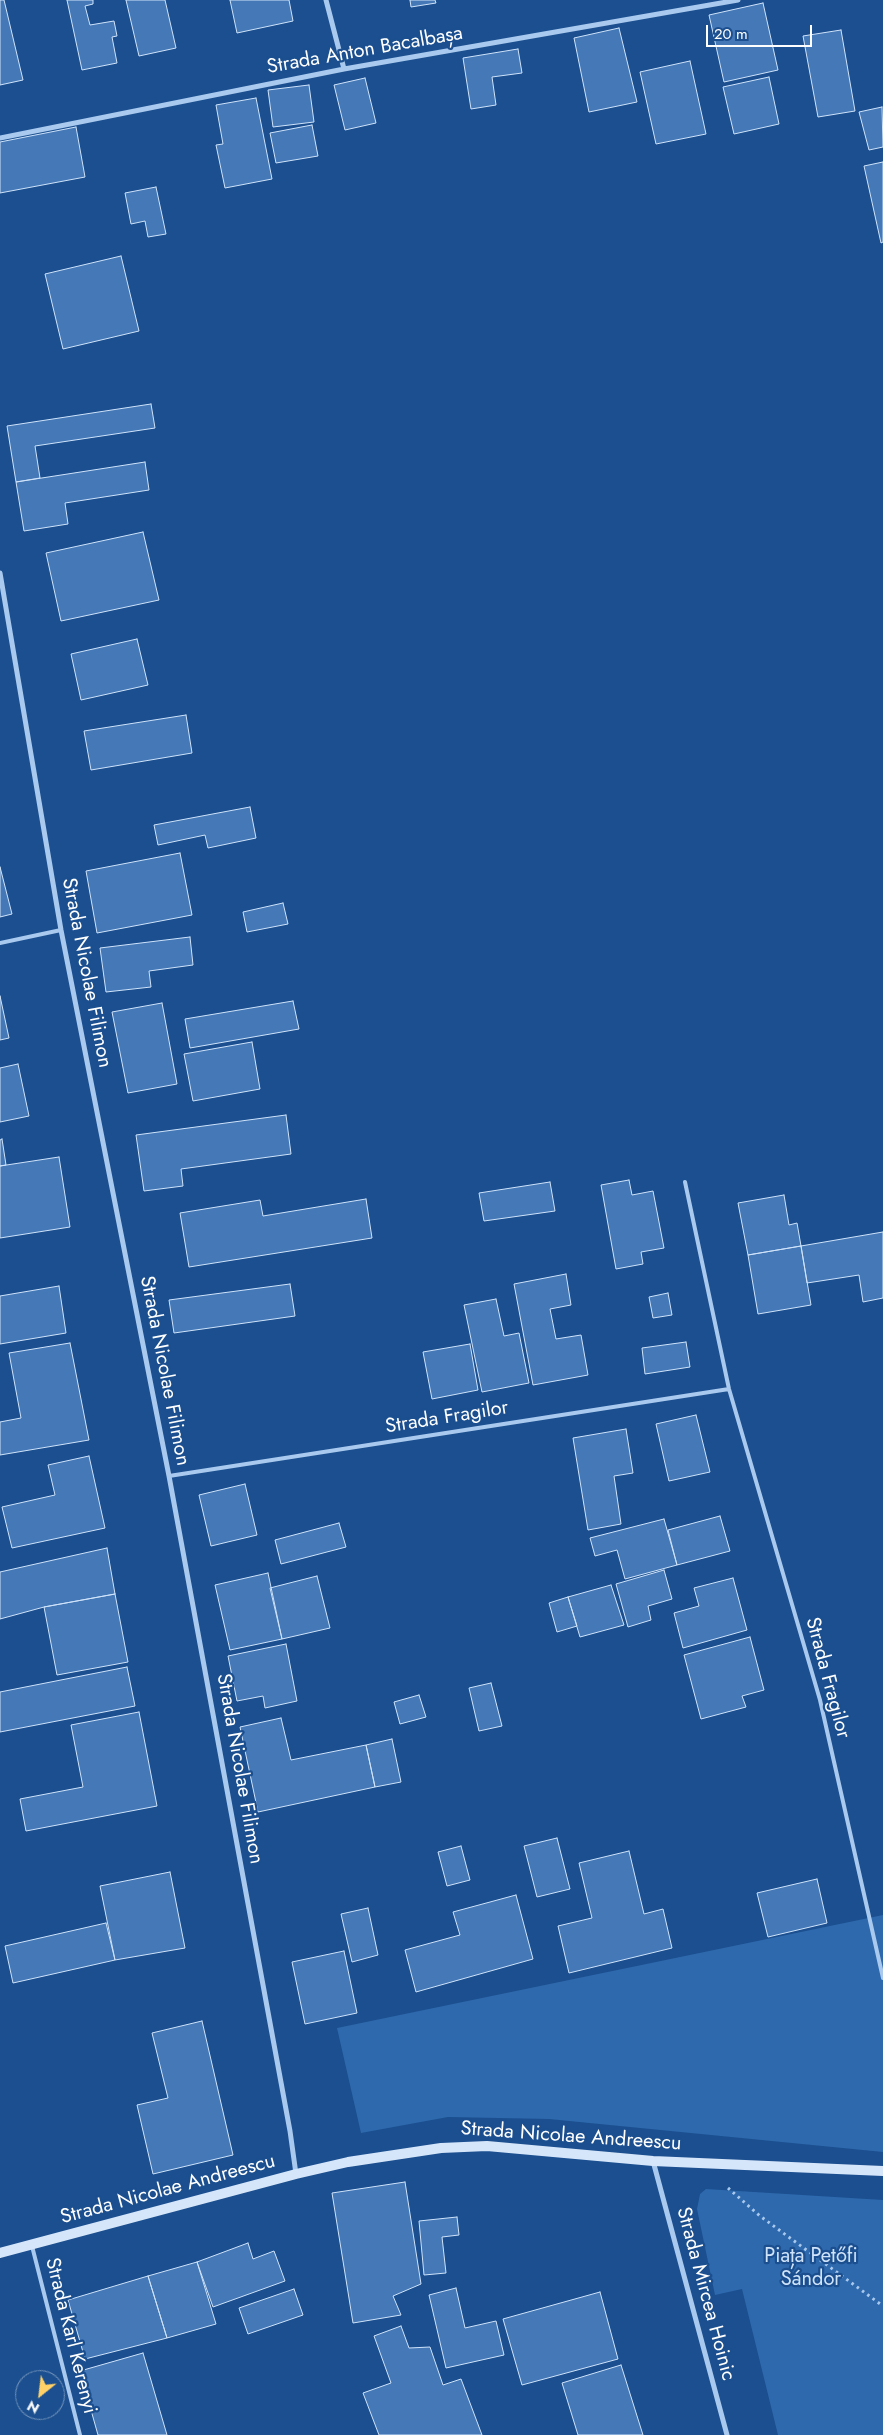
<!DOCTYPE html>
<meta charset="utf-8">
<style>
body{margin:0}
#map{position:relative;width:883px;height:2435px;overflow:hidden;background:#1b4f8f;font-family:Jost,sans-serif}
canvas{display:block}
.north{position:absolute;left:15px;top:2370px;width:50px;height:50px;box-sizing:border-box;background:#1b4f8f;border:1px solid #7695bc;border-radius:50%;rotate:209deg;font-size:14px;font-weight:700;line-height:20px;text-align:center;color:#fff}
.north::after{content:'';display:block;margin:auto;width:18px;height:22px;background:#ffd166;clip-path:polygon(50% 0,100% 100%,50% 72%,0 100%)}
.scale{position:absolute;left:706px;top:25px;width:106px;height:22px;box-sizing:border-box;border:2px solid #fff;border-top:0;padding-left:6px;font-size:15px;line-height:18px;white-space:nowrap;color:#fff;-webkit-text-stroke:4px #1b4f8f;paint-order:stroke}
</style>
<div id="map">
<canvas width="883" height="2435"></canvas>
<div class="north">N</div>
<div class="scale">20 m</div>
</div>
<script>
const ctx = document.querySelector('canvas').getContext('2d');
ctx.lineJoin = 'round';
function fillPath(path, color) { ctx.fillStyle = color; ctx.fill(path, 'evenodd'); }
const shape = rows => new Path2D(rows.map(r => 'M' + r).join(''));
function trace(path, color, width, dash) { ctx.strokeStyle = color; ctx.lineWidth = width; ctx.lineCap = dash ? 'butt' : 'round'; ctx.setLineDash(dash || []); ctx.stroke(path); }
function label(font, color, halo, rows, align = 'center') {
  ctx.font = font + ' Jost,sans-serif'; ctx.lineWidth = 4.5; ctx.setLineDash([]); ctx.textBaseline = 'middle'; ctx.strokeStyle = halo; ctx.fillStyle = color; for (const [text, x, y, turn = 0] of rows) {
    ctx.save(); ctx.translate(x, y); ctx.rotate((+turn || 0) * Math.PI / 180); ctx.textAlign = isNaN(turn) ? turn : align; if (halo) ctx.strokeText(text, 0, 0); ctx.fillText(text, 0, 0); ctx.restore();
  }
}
fillPath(shape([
 [883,1915,883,2152,549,2119,448,2117,361,2133,337,2028],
 [706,2189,883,2200,883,2435,778,2435,742,2289,715,2295,697,2209,700,2194]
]), '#2e69ad');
const building = shape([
 [0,0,4,0,23,80,0,85,0,0],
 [67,0,93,0,93,4,85,6,90,25,114,21,117,36,112,37,117,63,82,70,67,0],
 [126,0,165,0,176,48,139,56,126,0],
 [230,0,289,0,293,21,237,33,230,0],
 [410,0,435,0,436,3,411,7,410,0],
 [763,3,778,70,724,82,709,15,763,3],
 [619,28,637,102,589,112,574,38,619,28],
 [841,30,855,111,818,117,803,36,841,30],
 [518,49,522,73,492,77,496,105,471,109,463,58,518,49],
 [690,61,706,134,656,144,640,72,690,61],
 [769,77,779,124,734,134,723,87,769,77],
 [365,78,376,123,345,130,334,85,365,78],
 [309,85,314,122,273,127,268,90,309,85],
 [256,98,272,179,225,188,216,145,223,144,216,105,256,98],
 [882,107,883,147,869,150,859,112,882,107],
 [312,125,318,156,276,163,270,133,312,125],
 [76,127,85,177,0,193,0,142,76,127],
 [883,162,883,242,881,243,864,166,883,162],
 [156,187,166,234,148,237,145,221,131,224,125,193,156,187],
 [121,256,139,331,63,349,45,274,121,256],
 [151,404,155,428,35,446,40,478,16,482,7,426,151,404],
 [145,462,149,490,65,503,68,524,24,531,16,482,145,462],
 [143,532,159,600,61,621,46,553,143,532],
 [137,639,148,685,81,700,71,654,137,639],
 [186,715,192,753,91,770,84,731,186,715],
 [250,807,256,838,208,848,205,835,158,845,154,825,250,807],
 [180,853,192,915,97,933,86,871,180,853],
 [0,867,12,914,0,917,0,867],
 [283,903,288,924,247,932,243,912,283,903],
 [190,937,193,965,149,971,151,987,106,992,100,948,190,937],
 [0,996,9,1038,0,1040,0,996],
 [293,1001,299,1029,190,1048,185,1019,293,1001],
 [162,1003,177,1084,128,1093,112,1012,162,1003],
 [252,1042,260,1089,193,1101,184,1054,252,1042],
 [18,1064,29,1116,0,1122,0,1068,18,1064],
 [286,1115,291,1154,181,1169,183,1186,144,1191,136,1135,286,1115],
 [2,1139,6,1165,0,1166,0,1140,2,1139],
 [59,1157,70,1227,0,1238,0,1166,59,1157],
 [629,1180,632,1195,653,1191,664,1248,641,1252,643,1264,616,1269,601,1185,629,1180],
 [550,1182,555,1211,484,1221,479,1193,550,1182],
 [784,1195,789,1225,797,1223,801,1246,748,1255,738,1203,784,1195],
 [366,1199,372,1238,189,1267,180,1213,260,1200,263,1216,366,1199],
 [883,1232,883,1298,863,1302,859,1275,807,1283,801,1246,883,1232],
 [801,1246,811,1305,758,1314,748,1255,801,1246],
 [566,1274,571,1305,550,1309,556,1339,581,1335,588,1375,533,1385,514,1284,566,1274],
 [290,1284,295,1316,174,1333,169,1300,290,1284],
 [59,1286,66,1333,0,1344,0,1296,59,1286],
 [668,1293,672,1315,653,1318,649,1297,668,1293],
 [496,1299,504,1336,519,1333,529,1383,482,1392,464,1305,496,1299],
 [686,1342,690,1367,645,1374,642,1348,686,1342],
 [70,1343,89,1440,0,1455,0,1422,21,1418,9,1353,70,1343],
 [470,1344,478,1390,432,1399,423,1352,470,1344],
 [696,1415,710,1472,669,1481,656,1424,696,1415],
 [626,1429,633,1473,614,1476,621,1524,588,1530,573,1438,626,1429],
 [89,1456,105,1528,12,1548,2,1507,55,1495,48,1465,89,1456],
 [245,1484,257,1535,211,1546,199,1495,245,1484],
 [720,1516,730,1551,677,1565,668,1530,720,1516],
 [664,1519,677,1565,625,1579,617,1550,595,1556,590,1538,664,1519],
 [339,1523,346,1547,281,1564,275,1540,339,1523],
 [107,1548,115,1594,44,1607,0,1619,0,1572,107,1548],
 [664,1570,672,1599,648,1606,651,1620,628,1627,616,1584,664,1570],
 [268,1573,282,1639,230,1650,215,1585,268,1573],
 [317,1576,330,1628,282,1639,270,1588,317,1576],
 [733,1578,747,1630,683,1648,674,1613,699,1606,694,1588,733,1578],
 [611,1585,624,1625,580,1637,568,1597,611,1585],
 [115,1594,128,1662,57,1675,44,1607,115,1594],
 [568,1597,577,1626,557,1632,549,1603,568,1597],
 [750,1637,764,1690,742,1696,746,1707,701,1719,684,1655,750,1637],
 [286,1644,297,1701,265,1708,263,1696,237,1701,228,1656,286,1644],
 [127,1667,135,1706,0,1732,0,1692,127,1667],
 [491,1683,502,1726,479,1731,469,1688,491,1683],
 [419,1695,426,1717,400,1724,394,1702,419,1695],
 [139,1712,157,1806,26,1831,20,1799,83,1787,71,1725,139,1712],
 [281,1718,291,1760,366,1745,375,1787,258,1812,240,1727,281,1718],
 [392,1739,401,1782,375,1787,366,1745,392,1739],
 [557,1838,570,1889,537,1897,524,1846,557,1838],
 [461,1846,470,1880,447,1886,438,1852,461,1846],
 [629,1851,644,1914,663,1909,672,1948,569,1973,558,1926,592,1918,579,1863,629,1851],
 [170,1872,185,1948,115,1960,100,1886,170,1872],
 [817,1879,827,1923,768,1937,757,1893,817,1879],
 [516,1895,533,1959,416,1992,405,1950,460,1935,453,1912,516,1895],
 [368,1908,378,1955,352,1962,341,1914,368,1908],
 [106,1923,115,1960,13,1983,5,1946,106,1923],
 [344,1951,357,2013,305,2024,292,1962,344,1951],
 [202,2021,233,2155,153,2174,137,2105,168,2098,152,2033,202,2021],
 [405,2182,421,2284,393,2296,401,2315,353,2323,332,2193,405,2182],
 [457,2217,459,2235,442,2237,446,2273,424,2275,419,2221,457,2217],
 [248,2243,253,2259,274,2251,285,2281,213,2307,197,2262,248,2243],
 [197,2262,216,2324,167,2338,148,2276,197,2262],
 [148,2276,167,2338,85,2359,68,2300,148,2276],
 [456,2288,465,2328,496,2321,504,2355,446,2368,429,2295,456,2288],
 [294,2289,303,2315,248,2334,239,2308,294,2289],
 [600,2292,618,2359,522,2385,503,2319,600,2292],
 [401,2326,409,2348,430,2347,443,2385,461,2379,482,2435,379,2435,363,2393,391,2383,374,2336,401,2326],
 [143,2353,167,2435,98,2435,80,2371,143,2353],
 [621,2365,643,2435,578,2435,562,2383,621,2365]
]);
fillPath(building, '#4478b7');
trace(building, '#cfe3fa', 1);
trace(shape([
 [728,2188,760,2216,883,2306]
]), '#a9c9ee', 3, [2.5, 4]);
trace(shape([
 [0,943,61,930],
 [685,1182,729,1389,820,1700,883,1978],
 [169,1476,729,1389],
 [32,2246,80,2435]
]), '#a9c9ee', 4);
trace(shape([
 [326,0,344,69],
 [0,138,344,69,738,0],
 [0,573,61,930,169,1476,290,2131,296,2174],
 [653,2161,727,2435]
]), '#a9c9ee', 5);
trace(shape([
 [0,2253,296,2174,348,2162,441,2148,487,2146,653,2161,883,2171]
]), '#d6e6fa', 10);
label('20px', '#fff', '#1b4f8f', [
 ["Strada Anton Bacalbașa",365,51,-10],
 ["Strada Nicolae Filimon",86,973,79],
 ["Strada Nicolae Filimon",164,1371,79],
 ["Strada Fragilor",447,1418,-9],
 ["Strada Fragilor",827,1678,75],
 ["Strada Nicolae Filimon",239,1769,80],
 ["Strada Nicolae Andreescu",571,2137,4],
 ["Strada Nicolae Andreescu",168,2190,-15],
 ["Strada Mircea Hoinic",705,2294,75],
 ["Strada Karl Kerenyi",70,2336,76]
]);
label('20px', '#cfe3fa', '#1b4f8f', [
 ["Piața Petőfi",811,2257],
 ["Sándor",811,2280]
]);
</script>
